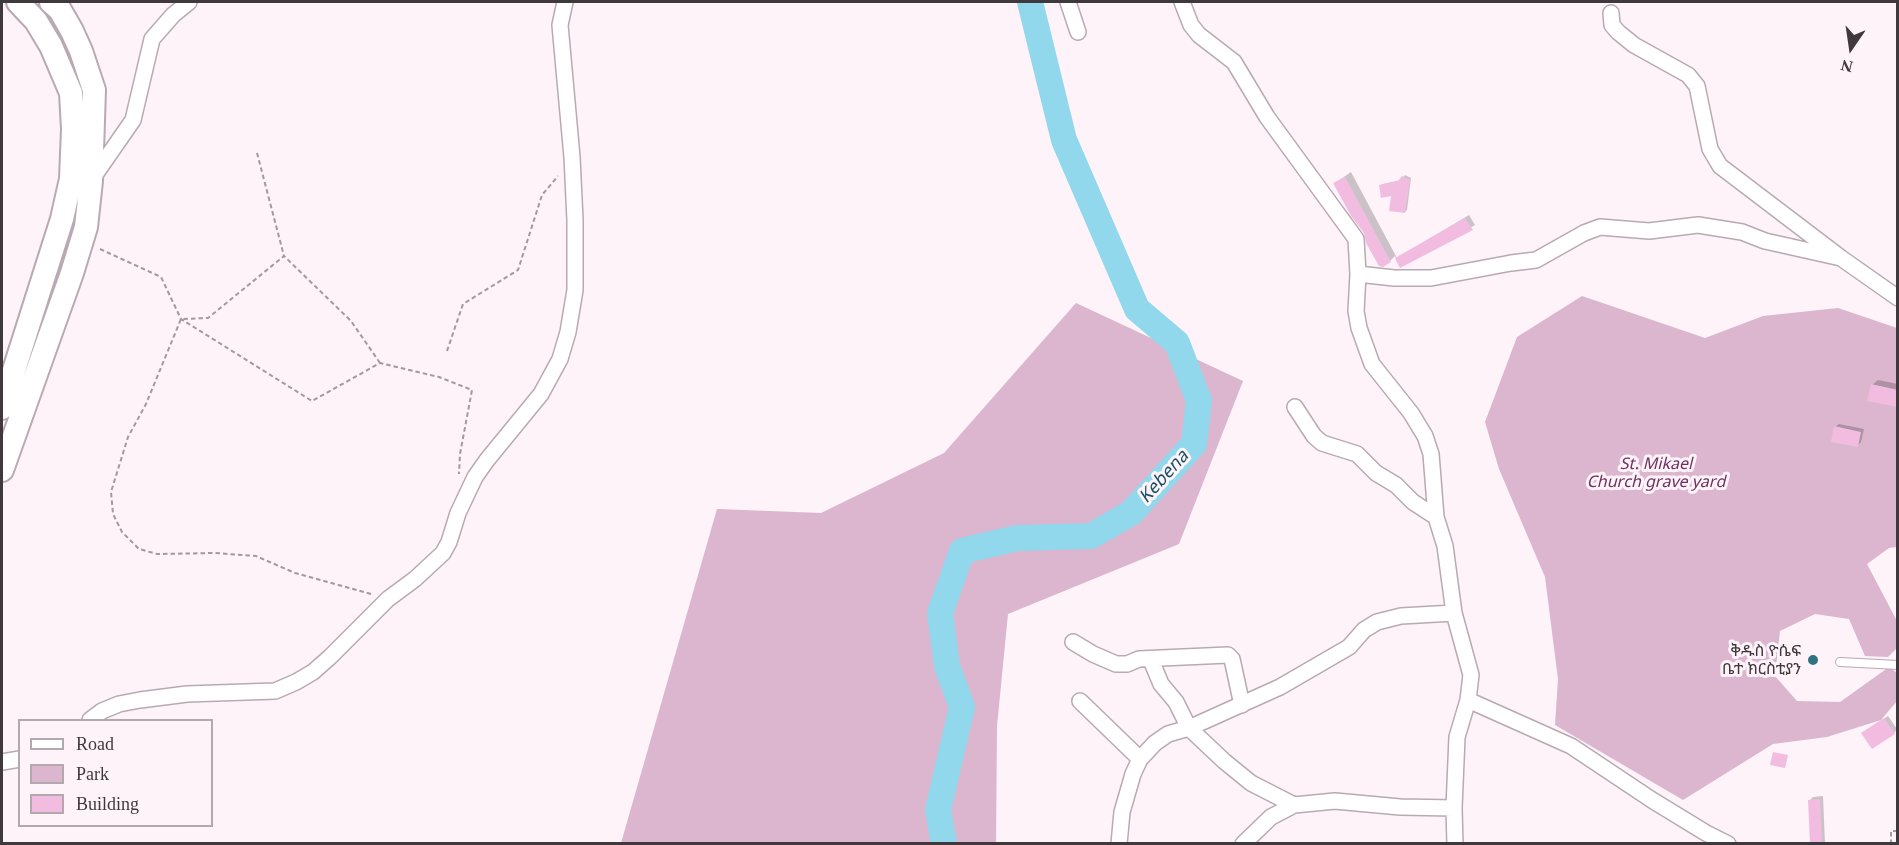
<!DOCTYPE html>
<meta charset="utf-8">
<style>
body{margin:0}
#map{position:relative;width:1899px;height:845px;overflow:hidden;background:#fdf3f9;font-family:Georgia,serif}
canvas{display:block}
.frame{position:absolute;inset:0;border:3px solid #3f393d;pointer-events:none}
.legend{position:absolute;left:18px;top:719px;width:195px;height:108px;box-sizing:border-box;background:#fdf3f9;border:2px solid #b1a9ae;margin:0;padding:8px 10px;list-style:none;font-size:18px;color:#3f393d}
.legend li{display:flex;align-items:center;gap:12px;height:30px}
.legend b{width:30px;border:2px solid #b1a9ae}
.north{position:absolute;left:1821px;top:18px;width:60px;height:60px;-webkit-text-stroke:4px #fdf3f9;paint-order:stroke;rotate:193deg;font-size:16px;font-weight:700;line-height:24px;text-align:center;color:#3f393d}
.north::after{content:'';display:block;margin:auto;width:21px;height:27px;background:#3f393d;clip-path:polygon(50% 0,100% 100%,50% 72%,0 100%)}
</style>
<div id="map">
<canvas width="1899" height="845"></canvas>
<div class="frame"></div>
<ul class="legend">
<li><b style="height:8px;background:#fff"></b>Road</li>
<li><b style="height:16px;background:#dbb6ce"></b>Park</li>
<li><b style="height:16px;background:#f1bce0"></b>Building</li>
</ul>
<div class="north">N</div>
</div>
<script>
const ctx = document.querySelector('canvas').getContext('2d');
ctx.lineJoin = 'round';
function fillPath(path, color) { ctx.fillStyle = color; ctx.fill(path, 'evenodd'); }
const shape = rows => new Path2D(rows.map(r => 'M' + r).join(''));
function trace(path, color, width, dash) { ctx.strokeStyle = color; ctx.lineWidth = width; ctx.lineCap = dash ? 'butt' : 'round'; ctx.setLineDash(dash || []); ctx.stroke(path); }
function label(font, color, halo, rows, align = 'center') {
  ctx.font = font + ' Georgia,"Noto Sans Ethiopic",serif'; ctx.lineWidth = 6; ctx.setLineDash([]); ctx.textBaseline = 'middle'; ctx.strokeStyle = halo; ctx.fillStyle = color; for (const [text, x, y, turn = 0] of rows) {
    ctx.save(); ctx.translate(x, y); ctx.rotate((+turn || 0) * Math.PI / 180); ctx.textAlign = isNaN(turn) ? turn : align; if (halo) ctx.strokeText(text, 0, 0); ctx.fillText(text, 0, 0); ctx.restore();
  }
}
fillPath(shape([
 [1582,296,1705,338,1763,316,1838,308,1897,328,1897,547,1889,548,1867,564,1897,621,1897,648,1888,657,1865,656,1849,619,1815,614,1780,631,1775,676,1797,701,1840,702,1889,667,1897,673,1897,701,1881,720,1827,737,1773,744,1683,800,1555,725,1558,679,1545,577,1499,469,1485,422,1517,337],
 [1076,303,1243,381,1179,544,1008,614,997,726,996,843,621,843,717,509,821,513,944,453]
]), '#dbb6ce');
fillPath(shape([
 [1351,172,1397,258,1469,215,1475,225,1401,266,1395,256,1390,261,1365,233,1335,183],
 [1405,175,1411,178,1407,210,1405,212,1393,194,1380,186,1383,184,1401,180],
 [1878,380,1898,384,1898,406,1872,385],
 [1839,424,1864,429,1861,442,1858,445,1835,427],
 [1888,716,1897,729,1894,733,1867,730],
 [1823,796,1825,844,1811,844,1810,800,1813,797]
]), '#0003');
trace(shape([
 [944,844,938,810,962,707,947,666,940,613,962,551,1017,538,1091,536,1131,513,1194,444,1199,401,1177,343,1137,309,1064,140,1030,2]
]), '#91d8ed', 26);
fillPath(shape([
 [1402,176,1410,180,1405,213,1389,211,1391,196,1381,198,1379,185,1398,181],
 [1345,177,1391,262,1383,267,1379,266,1366,243,1364,233,1351,216,1333,183],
 [1465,218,1473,230,1400,268,1395,258],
 [1871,384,1898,390,1898,407,1867,401],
 [1834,426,1861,432,1858,447,1831,442],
 [1884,718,1895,734,1872,749,1861,733],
 [1773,752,1788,755,1785,768,1770,765],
 [1820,799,1822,843,1810,843,1808,800]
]), '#f1bce0');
const lane = shape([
 [1840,662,1898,665]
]);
const street = shape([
 [1068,2,1078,32],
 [1182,2,1191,25,1199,35,1234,62,1267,117,1356,239,1358,274,1356,311,1359,328,1372,364,1411,413,1425,436,1431,454,1436,517,1445,546,1454,613,1471,675,1468,700,1457,737,1454,808,1455,844],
 [1611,13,1612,25,1618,32,1634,45,1688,75,1697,86,1710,149,1720,166,1841,258,1898,298],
 [92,179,133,120,152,39,173,15,189,2],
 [1358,274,1394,278,1431,278,1511,263,1536,260,1584,233,1600,227,1649,231,1698,225,1742,232,1765,241,1841,258],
 [1295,407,1314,436,1322,443,1357,454,1376,473,1396,485,1413,502,1436,517],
 [1073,642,1093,654,1116,664,1127,664,1139,659,1228,655,1232,659,1242,705],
 [1151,660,1161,684,1176,702,1189,728,1224,761,1251,783,1294,805],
 [1468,700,1571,746,1652,800,1706,833,1728,844],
 [1080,701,1140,759],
 [90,720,102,711,119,704,140,700,187,694,275,691,296,682,313,672,330,657,388,599,415,579,443,553,449,542,458,513,475,477,487,460,541,394,560,359,568,332,575,290,575,220,572,157,560,25,565,2],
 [2,762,20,759],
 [1119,844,1122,812,1133,774,1140,759,1155,743,1168,734,1189,728,1280,687,1349,647,1364,630,1377,622,1401,616,1454,613],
 [1243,844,1271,817,1294,805,1335,801,1400,807,1454,808]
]);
const secondary = shape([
 [2,408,62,219,71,179,73,129,71,93,51,46,36,21,18,2],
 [2,470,72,273,86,227,91,181,94,90,81,51,72,31,60,10,51,2]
]);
trace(lane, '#b9a9b3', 10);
trace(street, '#b9a9b3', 18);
trace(secondary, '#b9a9b3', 26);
trace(shape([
 [257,153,284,256],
 [100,249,161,277,181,319,312,401,380,363,439,377,472,390,460,454,459,474],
 [447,351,463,304,518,270,542,195,558,176],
 [371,594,295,573,256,556,215,553,157,554,139,549,122,532,113,514,111,492,128,437,146,404,181,319,208,318,284,256,351,321,380,363],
 [1891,844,1891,831,1898,831]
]), '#a29a9f', 2, [4.5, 3]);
trace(lane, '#fff', 8);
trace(street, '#fff', 15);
trace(secondary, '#fff', 22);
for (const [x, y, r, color] of [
 [1813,660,6,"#2f7283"]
]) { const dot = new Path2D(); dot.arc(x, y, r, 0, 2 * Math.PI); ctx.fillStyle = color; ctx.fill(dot); trace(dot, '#fdf3f9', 2); }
label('italic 16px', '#6e305d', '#fdf3f9', [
 ["St. Mikael",1656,464],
 ["Church grave yard",1656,482]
]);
label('16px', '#3f393d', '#fdf3f9', [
 ["ቅዱስ ዮሴፍ",1801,651],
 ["ቤተ ክርስቲያን",1801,669]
], 'right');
label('italic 18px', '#155160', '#fdf3f9', [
 ["Kebena",1164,477,-48]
]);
</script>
